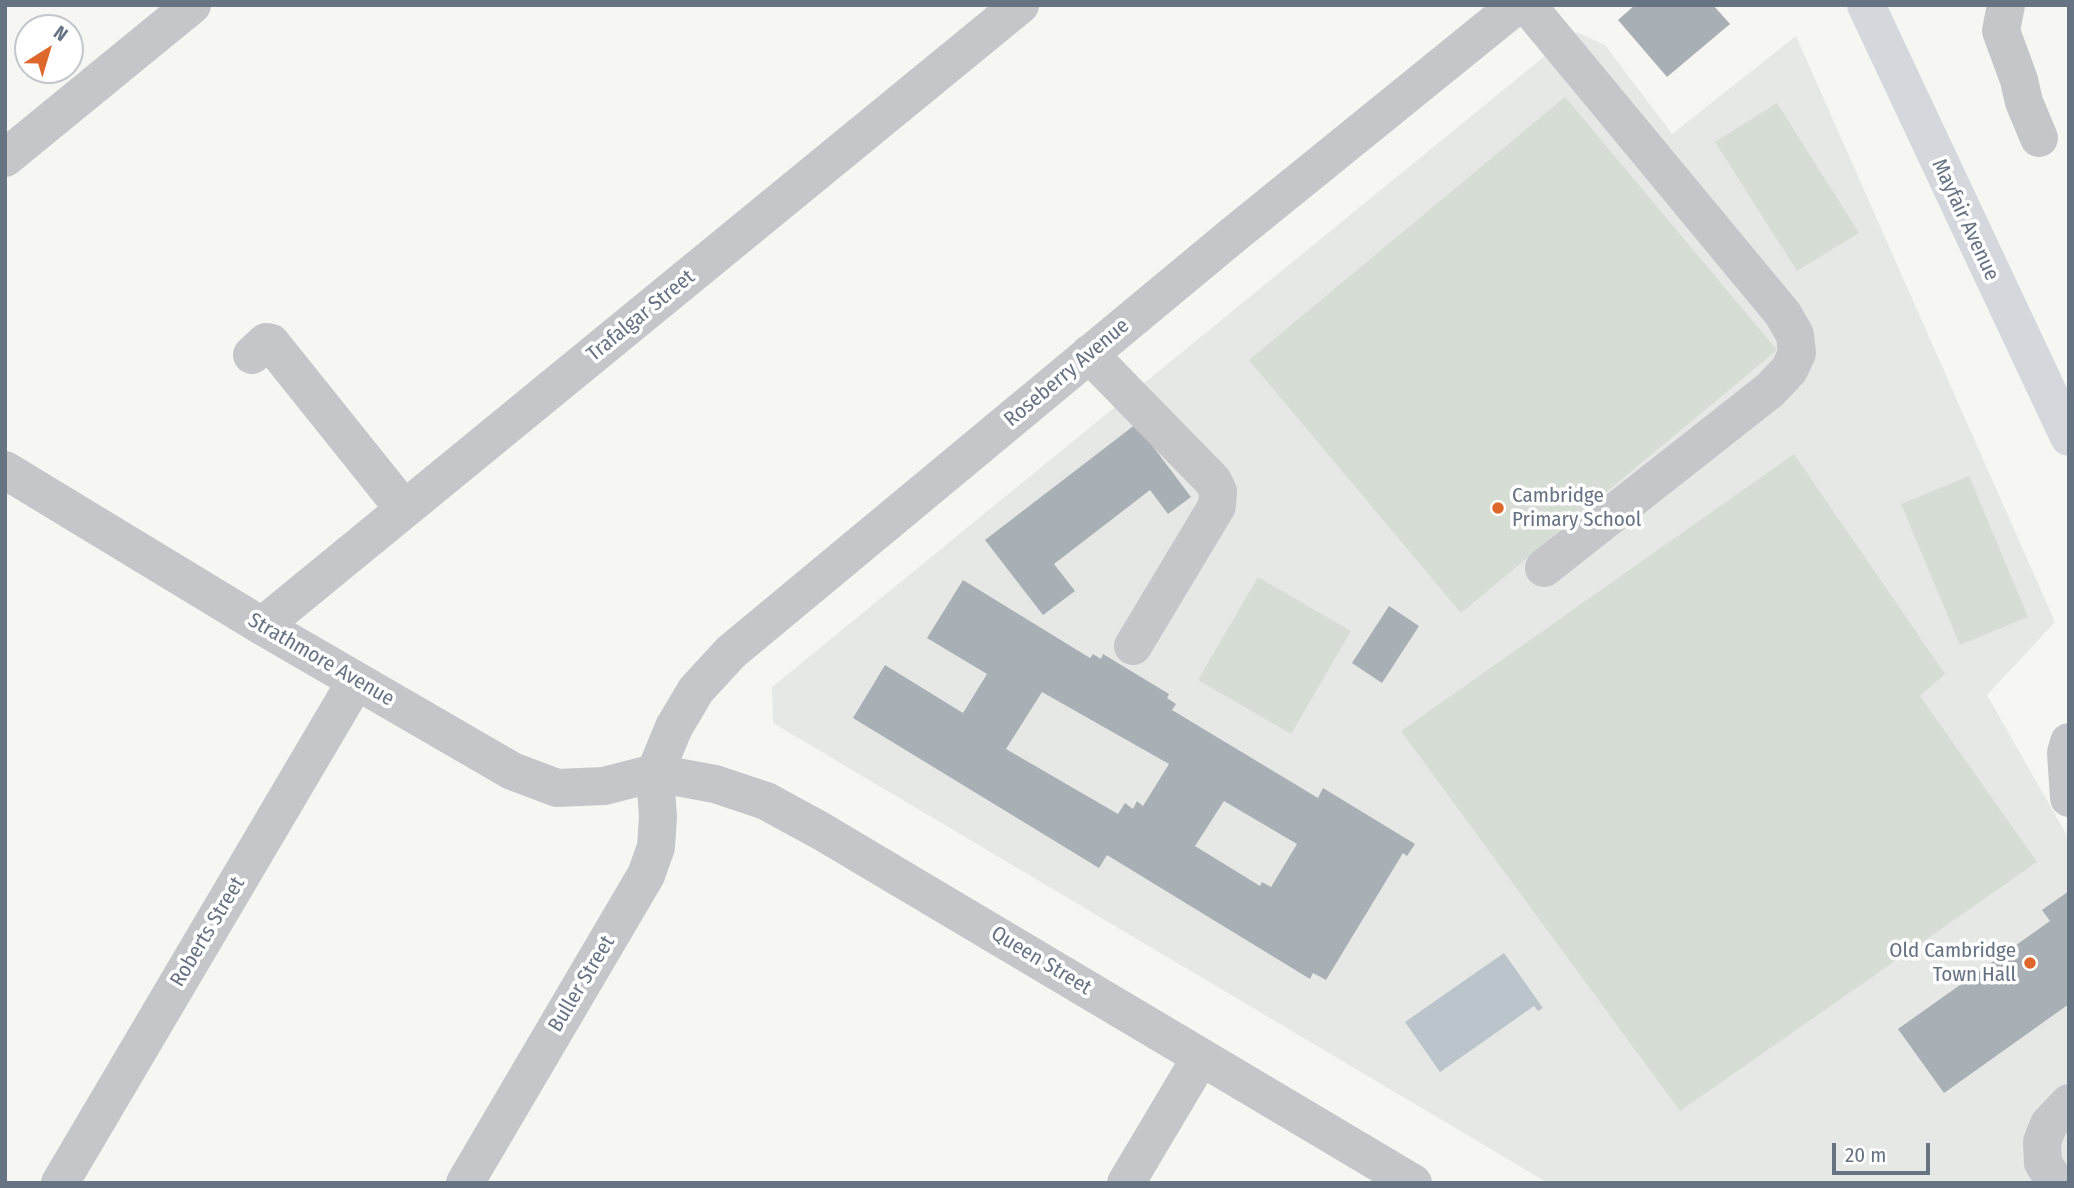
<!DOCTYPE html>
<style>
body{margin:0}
#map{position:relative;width:2074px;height:1188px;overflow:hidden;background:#f6f6f3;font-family:"Fira Sans Condensed",sans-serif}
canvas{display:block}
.frame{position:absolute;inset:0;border:7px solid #667383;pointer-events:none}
.north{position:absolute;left:14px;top:14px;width:70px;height:70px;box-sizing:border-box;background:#fff;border:2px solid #c2c7cd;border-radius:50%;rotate:37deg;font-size:19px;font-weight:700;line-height:28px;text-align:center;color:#667383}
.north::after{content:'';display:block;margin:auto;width:24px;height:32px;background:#de672b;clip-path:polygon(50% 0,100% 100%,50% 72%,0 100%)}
.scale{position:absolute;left:1832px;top:1143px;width:98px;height:32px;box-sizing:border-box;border:4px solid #667383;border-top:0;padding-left:9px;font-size:21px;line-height:24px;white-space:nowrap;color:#667383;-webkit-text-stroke:5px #fff;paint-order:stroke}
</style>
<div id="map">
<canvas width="2074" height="1188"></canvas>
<div class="frame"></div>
<div class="north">N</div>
<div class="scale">20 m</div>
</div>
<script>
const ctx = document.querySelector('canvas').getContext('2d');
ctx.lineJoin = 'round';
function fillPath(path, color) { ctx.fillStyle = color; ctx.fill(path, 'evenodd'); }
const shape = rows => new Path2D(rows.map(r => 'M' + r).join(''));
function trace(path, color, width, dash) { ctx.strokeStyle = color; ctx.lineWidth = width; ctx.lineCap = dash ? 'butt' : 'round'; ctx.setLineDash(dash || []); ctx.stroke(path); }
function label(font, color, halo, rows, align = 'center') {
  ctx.font = font + ' "Fira Sans Condensed",sans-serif'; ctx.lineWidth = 7; ctx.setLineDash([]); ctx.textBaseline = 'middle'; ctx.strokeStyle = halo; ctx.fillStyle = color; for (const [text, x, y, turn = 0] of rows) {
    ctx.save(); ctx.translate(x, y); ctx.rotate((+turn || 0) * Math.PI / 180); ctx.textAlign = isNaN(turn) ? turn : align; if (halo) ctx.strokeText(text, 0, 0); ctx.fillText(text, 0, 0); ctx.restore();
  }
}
fillPath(shape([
 [1577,32,1605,45,1672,134,1796,36,2055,622,1987,695,2069,839,2069,1183,1548,1183,773,723,772,687,1562,42]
]), '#e6e8e6');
fillPath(shape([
 [1565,97,1777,350,1461,613,1249,360],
 [1777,103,1859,233,1797,271,1715,142],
 [1794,454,1945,674,1920,696,2037,862,1680,1111,1401,731],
 [1969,476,2028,617,1960,645,1901,504],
 [1258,577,1351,631,1291,734,1198,680]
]), '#d6ddd4');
fillPath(shape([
 [1504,953,1543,1008,1538,1011,1534,1006,1440,1072,1405,1022]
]), '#bbc4ca');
fillPath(shape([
 [1635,5,1713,5,1730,24,1667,77,1618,20],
 [1136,424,1191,497,1168,514,1150,490,1054,564,1075,591,1043,615,985,540],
 [963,580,1090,658,1093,654,1101,659,1103,654,1169,694,1167,698,1176,704,1172,710,1318,798,1323,788,1415,844,1407,856,1403,853,1326,980,1313,973,1310,979,1107,855,1099,868,853,718,885,665,963,713,987,674,927,638],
 [1042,692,1169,764,1143,806,1137,801,1133,809,1125,803,1118,814,1006,749],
 [1224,801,1297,844,1271,887,1262,882,1260,886,1195,846],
 [1389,606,1419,626,1382,683,1352,663],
 [2069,891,2069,1004,1944,1093,1898,1029,2050,921,2042,910]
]), '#a8afb5');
trace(shape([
 [1527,5,1783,314,1795,335,1797,353,1789,370,1770,390,1544,568],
 [2006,5,2001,31,2019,80,2024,102,2039,138],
 [5,158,192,5],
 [1089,354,1213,481,1218,491,1217,506,1133,646],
 [252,355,266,342,271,343,404,509],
 [5,470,262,626,512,771,557,788,604,786,655,773,715,784,766,801,821,831,1413,1183],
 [262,626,1020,5],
 [2069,742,2066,753,2069,798],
 [60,1183,356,681],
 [465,1183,646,875,656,847,658,817,655,773,674,727,696,690,731,652,1232,236,1517,5],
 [1126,1183,1201,1057],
 [2056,1183,2043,1163,2042,1142,2049,1124,2069,1103]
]), '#c4c6ca', 38);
trace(shape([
 [1866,5,2069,437]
]), '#d4d8dc', 38);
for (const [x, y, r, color] of [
 [1498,508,7,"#de672b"],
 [2030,963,7,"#de672b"]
]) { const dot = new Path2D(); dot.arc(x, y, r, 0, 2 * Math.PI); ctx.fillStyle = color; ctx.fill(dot); trace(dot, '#fff', 2.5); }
label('21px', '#667383', '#fff', [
 ["Mayfair Avenue",1965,220,65],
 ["Trafalgar Street",641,316,-39],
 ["Roseberry Avenue",1067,373,-40],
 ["Strathmore Avenue",321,660,30],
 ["Roberts Street",208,932,-59],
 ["Queen Street",1041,961,31],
 ["Buller Street",582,984,-59]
]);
label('21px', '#667383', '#fff', [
 ["Cambridge",1512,496],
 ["Primary School",1512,520],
 ["Old Cambridge",2016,951,"right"],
 ["Town Hall",2016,975,"right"]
], 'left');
</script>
